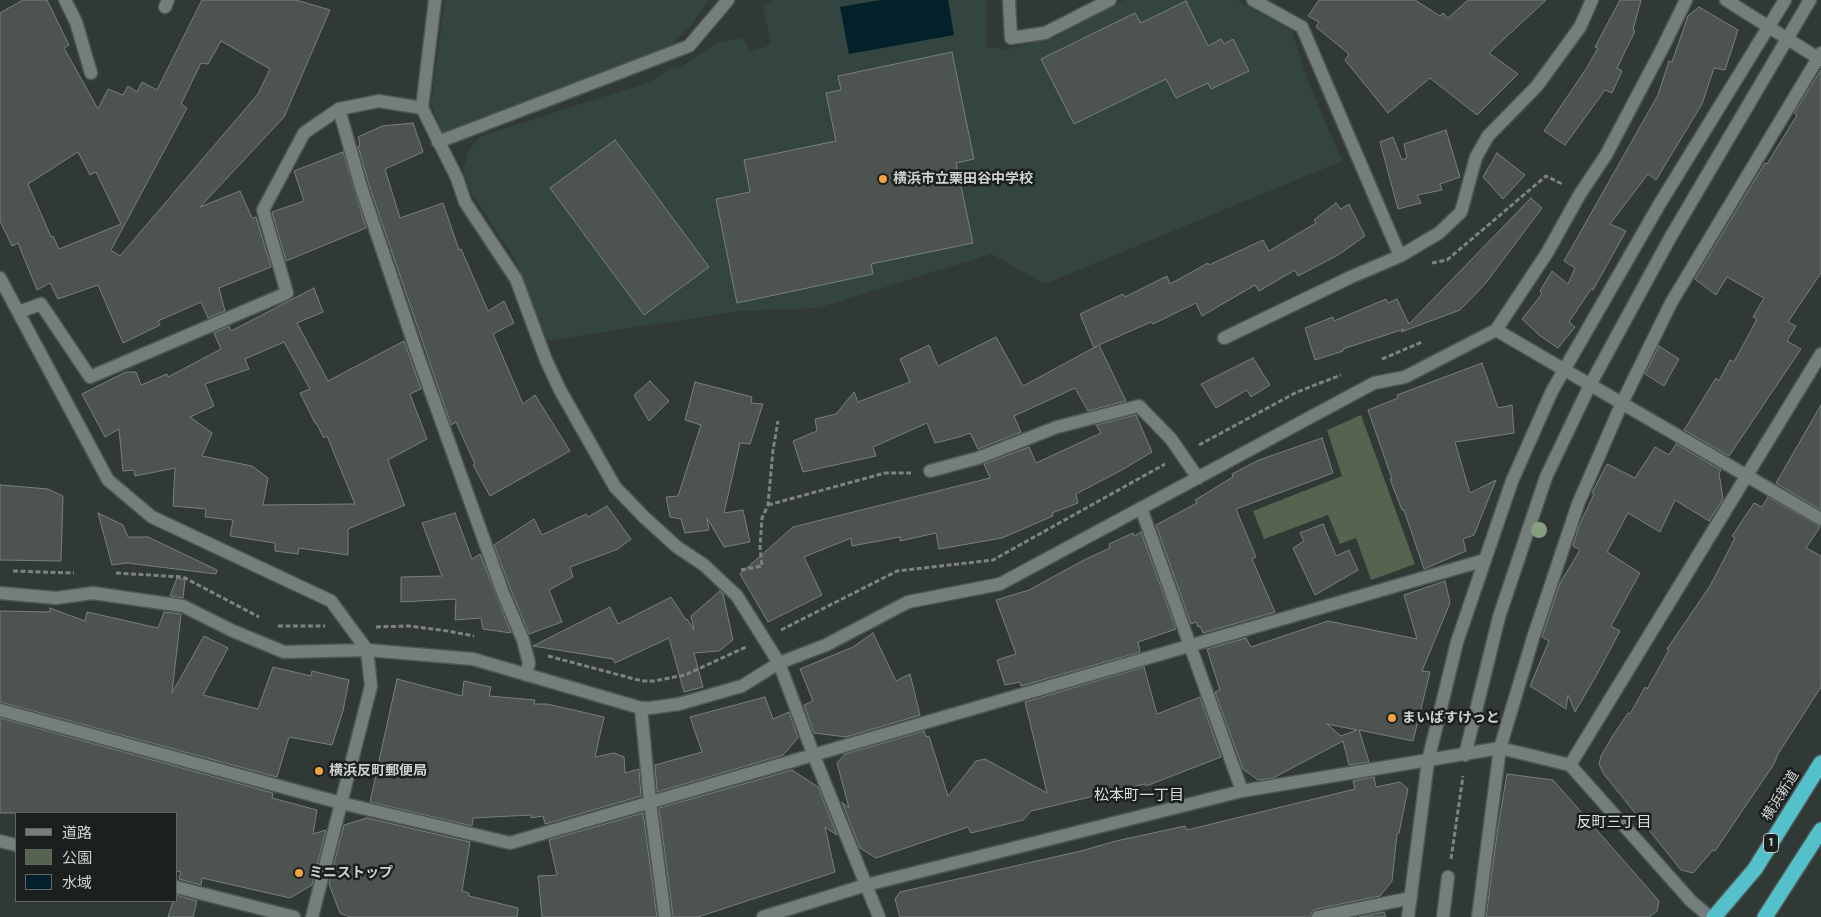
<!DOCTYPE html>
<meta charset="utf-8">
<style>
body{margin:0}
#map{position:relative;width:1821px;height:917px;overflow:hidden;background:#313937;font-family:"DM Sans","Noto Sans JP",sans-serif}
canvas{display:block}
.legend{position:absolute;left:15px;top:812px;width:162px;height:90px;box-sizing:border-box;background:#1b1f1e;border:1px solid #626766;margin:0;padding:6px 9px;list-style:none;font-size:15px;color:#cdd3d1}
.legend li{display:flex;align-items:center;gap:10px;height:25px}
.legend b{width:25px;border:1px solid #626766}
</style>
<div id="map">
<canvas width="1821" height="917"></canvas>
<ul class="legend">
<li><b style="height:6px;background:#747e7b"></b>道路</li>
<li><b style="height:14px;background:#55644e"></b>公園</li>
<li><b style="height:14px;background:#02212b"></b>水域</li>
</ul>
</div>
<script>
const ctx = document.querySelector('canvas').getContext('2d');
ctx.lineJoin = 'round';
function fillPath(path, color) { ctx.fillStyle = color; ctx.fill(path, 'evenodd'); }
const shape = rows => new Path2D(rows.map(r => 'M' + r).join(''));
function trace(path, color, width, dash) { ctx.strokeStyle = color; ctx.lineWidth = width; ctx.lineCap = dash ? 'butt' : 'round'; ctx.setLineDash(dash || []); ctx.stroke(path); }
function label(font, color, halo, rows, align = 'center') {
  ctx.font = font + ' "DM Sans","Noto Sans JP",sans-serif'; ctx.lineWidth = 5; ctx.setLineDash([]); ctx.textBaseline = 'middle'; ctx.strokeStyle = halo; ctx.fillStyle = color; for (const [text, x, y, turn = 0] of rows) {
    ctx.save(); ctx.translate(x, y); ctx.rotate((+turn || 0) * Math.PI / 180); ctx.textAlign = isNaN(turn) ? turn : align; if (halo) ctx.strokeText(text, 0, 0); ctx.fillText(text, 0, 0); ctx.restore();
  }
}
fillPath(shape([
 [445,0,709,0,690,27,655,59,442,133,431,104],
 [773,0,987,0,987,47,1007,49,1056,37,1124,0,1237,0,1292,31,1307,79,1342,161,1045,284,991,254,818,308,741,311,545,341,516,261,469,189,463,169,469,150,481,136,650,82,672,67,678,69,717,43,740,38,746,42,749,52,771,45,763,5,773,2]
]), '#344441');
fillPath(shape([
 [1361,415,1415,564,1371,580,1356,538,1340,544,1328,515,1264,539,1253,511,1342,476,1327,430]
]), '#55644e');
fillPath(shape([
 [880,0,948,0,954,35,849,54,840,7]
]), '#02212b');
const building = shape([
 [23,0,47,0,69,45,64,48,98,109,108,89,123,95,128,86,137,92,142,82,157,90,202,0,296,0,330,10,284,117,200,207,240,191,252,218,256,217,271,267,219,288,225,311,208,318,201,302,158,321,160,325,123,343,98,285,58,299,50,283,37,290,18,243,12,246,0,221,0,13,23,0],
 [221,41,270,69,258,94,120,256,111,250,187,108,181,104,201,63,208,64,221,41],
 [78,152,90,175,96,172,121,224,59,249,53,236,51,237,28,184,78,152],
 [1319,0,1415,0,1440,16,1443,13,1448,18,1468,0,1546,0,1489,53,1518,74,1477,115,1430,78,1388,113,1345,60,1349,54,1316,27,1319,22,1308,16,1319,0],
 [1620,0,1641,0,1633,30,1635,31,1617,68,1622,71,1612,93,1605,90,1565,145,1544,131,1586,69,1598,48,1595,47,1620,0],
 [1186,1,1208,46,1221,39,1224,44,1233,39,1249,71,1211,89,1208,83,1176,98,1166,79,1074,124,1041,59,1135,13,1141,23,1186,1],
 [1699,7,1738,30,1725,70,1714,68,1702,104,1656,180,1648,174,1610,224,1626,231,1593,290,1591,289,1569,322,1575,327,1558,348,1539,335,1522,319,1542,294,1540,291,1552,271,1568,284,1575,268,1564,261,1658,95,1669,61,1672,62,1688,16,1699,7],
 [952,52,974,159,956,163,973,243,871,264,873,274,737,303,716,199,750,192,744,160,836,141,826,93,841,90,838,76,952,52],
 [1821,70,1821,273,1788,322,1796,326,1787,341,1801,349,1729,456,1684,430,1716,378,1719,381,1730,360,1734,362,1757,319,1753,317,1764,298,1727,277,1716,295,1695,279,1765,163,1767,164,1797,115,1794,113,1821,70],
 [413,123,423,152,385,169,400,218,443,203,459,250,461,249,488,311,504,301,514,323,493,334,523,404,535,395,570,451,490,496,473,465,475,464,456,422,451,425,369,185,358,146,360,145,358,137,382,126,413,123],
 [1446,130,1460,177,1440,184,1442,190,1417,195,1421,203,1398,209,1380,142,1393,137,1402,160,1407,158,1404,144,1446,130],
 [615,140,709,267,644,315,550,188,615,140],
 [343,152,366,228,286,261,272,212,304,201,294,171,343,152],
 [1497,153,1525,175,1503,199,1483,177,1497,153],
 [1531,198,1542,208,1485,284,1460,310,1401,332,1404,329,1343,349,1343,351,1315,360,1305,328,1333,317,1334,321,1386,299,1388,303,1397,299,1409,324,1531,198],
 [1336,203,1341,209,1349,204,1365,236,1338,255,1298,276,1295,270,1259,291,1255,285,1202,316,1196,303,1153,324,1151,322,1099,345,1126,401,1088,411,1075,388,1014,416,1021,432,978,449,970,433,959,437,935,443,927,423,873,447,876,456,803,472,793,441,817,431,815,419,836,414,854,392,858,402,910,382,900,359,929,345,938,366,996,337,1023,386,1097,346,1094,348,1080,314,1123,294,1125,297,1167,276,1170,284,1208,263,1209,265,1263,240,1269,251,1316,223,1314,220,1336,203],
 [314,288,323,312,297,323,328,381,404,341,421,389,410,394,427,439,388,460,404,504,405,505,348,529,348,555,299,548,298,554,275,551,275,543,230,536,233,520,205,517,206,509,173,506,175,468,135,476,134,470,123,471,119,429,105,437,82,394,126,372,136,372,141,385,167,374,168,377,221,349,214,333,229,326,231,331,314,288],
 [284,342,310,389,300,393,315,423,316,423,324,438,327,436,355,504,263,505,268,478,252,466,202,456,212,433,190,417,214,406,205,384,249,369,245,359,284,342],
 [1659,346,1679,359,1664,386,1645,374,1659,346],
 [1253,358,1270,385,1251,397,1247,390,1216,408,1201,384,1253,358],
 [1482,363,1498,408,1512,405,1514,433,1455,442,1470,493,1496,480,1474,535,1463,539,1466,551,1424,569,1404,510,1402,510,1390,479,1392,479,1368,410,1398,398,1397,395,1482,363],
 [650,381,669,401,649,421,634,395,650,381],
 [695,382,752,397,751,403,763,404,750,444,740,443,724,513,743,510,750,542,724,547,707,518,709,530,685,533,681,519,670,517,666,497,678,496,701,425,685,420,695,382],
 [1821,405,1821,510,1776,483,1821,405],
 [1136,415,1152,452,1120,471,1076,494,1078,503,1052,513,1053,516,1002,538,939,549,936,533,900,541,900,537,852,546,851,538,804,557,822,595,768,622,740,574,793,527,990,478,984,464,1029,447,1036,463,1101,433,1096,425,1136,415],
 [1322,438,1333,473,1236,509,1256,557,1252,559,1275,612,1203,633,1200,626,1198,627,1196,622,1191,624,1156,525,1197,503,1195,500,1233,477,1232,474,1259,460,1322,438],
 [1676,444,1721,470,1719,473,1723,499,1709,521,1675,500,1660,532,1628,513,1607,552,1640,573,1611,626,1620,631,1596,676,1575,712,1568,695,1566,709,1530,686,1549,641,1542,637,1560,583,1580,550,1573,546,1579,526,1594,494,1592,493,1607,464,1635,478,1655,447,1669,455,1676,444],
 [0,485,48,489,63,496,61,561,0,560,0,485],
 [1768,497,1820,527,1806,548,1821,556,1821,687,1778,754,1774,764,1715,851,1713,850,1693,873,1681,870,1603,773,1599,764,1601,756,1612,737,1628,713,1630,714,1645,687,1647,689,1669,650,1667,649,1710,586,1735,538,1732,536,1754,503,1762,507,1768,497],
 [607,506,631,539,618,549,570,567,573,577,549,590,562,622,529,634,511,590,494,545,534,519,542,535,586,514,588,517,607,506],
 [98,513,123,525,128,537,148,537,217,570,216,574,127,563,112,565,98,513],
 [455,513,472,559,480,554,511,633,483,629,481,618,455,620,456,599,401,602,401,577,442,576,422,523,455,513],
 [1323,524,1336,556,1349,550,1358,570,1315,595,1293,548,1304,541,1300,533,1323,524],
 [1141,532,1176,629,1138,642,1140,652,1021,686,1020,682,1005,685,997,660,1016,654,996,600,1029,590,1084,560,1110,548,1109,544,1133,533,1134,536,1141,532],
 [177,578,185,580,183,598,170,596,177,578],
 [1445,581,1450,603,1422,671,1430,672,1413,741,1359,730,1369,762,1349,765,1343,741,1273,778,1258,780,1243,769,1215,692,1220,690,1207,649,1246,638,1251,647,1328,621,1417,639,1404,595,1445,581],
 [1327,724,1357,730,1341,736,1327,724],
 [720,591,723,594,733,640,719,651,694,653,703,687,684,692,669,638,615,663,613,659,533,646,610,607,618,624,671,597,686,620,687,619,694,630,691,616,720,591],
 [50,608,85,621,87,612,158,628,164,612,181,614,172,693,204,636,228,648,203,695,258,709,273,667,311,676,312,671,349,680,343,711,332,745,289,737,277,777,0,702,0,611,50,612,50,608],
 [873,633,896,681,910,674,920,715,846,737,814,733,804,705,813,701,800,669,853,647,873,633],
 [1144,667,1157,714,1200,697,1221,757,1146,786,1145,784,1031,811,1023,820,971,833,968,827,876,858,860,848,842,802,849,808,837,763,845,754,924,731,926,737,929,736,948,796,976,761,985,759,1047,793,1025,702,1144,667],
 [397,679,462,696,464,681,491,687,489,696,535,700,534,704,547,704,604,717,595,757,614,753,624,757,625,773,639,769,641,796,545,824,543,816,531,818,531,815,473,818,472,826,370,802,397,679],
 [765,697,773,719,789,712,798,738,783,755,657,792,655,765,702,752,690,717,765,697],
 [0,718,273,793,272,798,317,810,313,834,326,830,312,885,290,898,202,878,201,885,179,879,181,872,176,871,176,813,0,813,0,718],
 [792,770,818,787,837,835,825,827,835,872,698,917,673,917,659,808,792,770],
 [1507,774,1553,780,1659,901,1657,911,1649,917,1486,917,1498,827,1507,774],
 [1374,777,1376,787,1400,782,1408,789,1399,833,1397,834,1392,881,1380,896,1316,909,1312,911,1310,917,900,917,895,899,900,892,1081,851,1116,841,1185,826,1187,830,1355,789,1353,781,1374,777],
 [643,813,657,917,542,917,538,876,557,875,549,840,643,813],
 [367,818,470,842,462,891,469,893,469,896,518,908,517,917,350,917,340,913,329,884,344,825,367,818],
 [176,895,197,901,193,917,168,917,173,901,176,901,176,895],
 [1384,912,1386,917,1359,917,1384,912]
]);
fillPath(building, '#4d5450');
trace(building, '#78807b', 1);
const minor = shape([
 [65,0,76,22,91,73],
 [1009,0,1011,38,1045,33,1110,0],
 [1253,0,1302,27,1400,256],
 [1726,0,1821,60],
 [165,7,168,0],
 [422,108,435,0],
 [339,109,361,187,418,356,503,593,523,640,529,663,526,675],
 [438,142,689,46,728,0],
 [0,278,108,480,152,517,331,601,367,650,371,686,312,917],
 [19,312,41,304,90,377,287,293,263,210,304,133,339,109,379,101,422,108,457,178,465,202,516,279,546,360,560,390,615,487,644,517,677,547,704,565,737,596,779,663,814,756,879,917],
 [1496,330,1821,519],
 [1224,338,1351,277,1400,256,1439,233,1461,212,1476,157,1488,136,1537,86,1580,27,1592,0],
 [930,471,978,458,1057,427,1139,406,1171,439,1198,478],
 [1141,508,1242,791],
 [0,593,56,598,93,593,183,606,233,631,284,652,367,650,473,659,641,708,650,708,679,704,742,686,779,663,826,645,908,602,1000,584,1374,383,1405,377,1496,330,1547,253,1580,194,1606,155,1663,47,1686,0],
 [641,708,650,802,665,917],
 [0,710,341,803,510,843,1485,560],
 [1465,755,1499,617,1546,477,1590,385,1670,238,1810,0],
 [1570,765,1821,354],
 [0,841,16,845],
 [176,887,294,917],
 [763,917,866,885,1242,791,1500,748,1570,765,1691,901,1710,917],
 [1318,917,1411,898],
 [1408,917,1428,761,1457,642,1512,481,1552,391,1659,205,1785,0],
 [1443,917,1448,877],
 [1478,917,1500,748,1533,638,1578,504,1622,403,1671,303,1821,53]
]);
const highway = shape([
 [1714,917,1755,869,1821,763],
 [1765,917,1821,830]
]);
trace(minor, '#4e5654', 15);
trace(highway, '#4e5654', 18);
trace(shape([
 [1432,263,1447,260,1546,176,1562,184],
 [1382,359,1422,342],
 [1199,445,1297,392,1341,375],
 [768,505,885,473,911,473],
 [741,570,762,566,760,547,762,518,768,505,773,450,778,421],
 [13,571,74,573],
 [116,573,183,577,259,617],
 [278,626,325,626],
 [376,627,409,626,448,631,474,636],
 [781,630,897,571,993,560,1165,464],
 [548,656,642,681,654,681,685,675,746,647],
 [1451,859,1463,776]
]), '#7c8381', 3, [5, 2.5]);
trace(minor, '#747e7b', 12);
trace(highway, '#54c0c9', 15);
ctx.fillStyle = '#889e83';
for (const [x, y] of [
 [1539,530]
]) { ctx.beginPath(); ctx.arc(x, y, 8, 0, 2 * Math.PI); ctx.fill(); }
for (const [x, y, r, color] of [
 [883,179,5,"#f3a442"],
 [1392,718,5,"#f3a442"],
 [319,771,5,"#f3a442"],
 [299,873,5,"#f3a442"]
]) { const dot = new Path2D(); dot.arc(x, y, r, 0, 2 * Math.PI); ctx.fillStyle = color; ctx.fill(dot); trace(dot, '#1b1f1e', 2); }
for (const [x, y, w] of [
 [1771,843,15]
]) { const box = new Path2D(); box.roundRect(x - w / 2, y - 9.5, w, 19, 4); ctx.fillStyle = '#1b1f1e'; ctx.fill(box); trace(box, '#cdd3d1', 1); }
label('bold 12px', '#cdd3d1', null, [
 ["1",1771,843]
]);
label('bold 14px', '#cdd3d1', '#1b1f1e', [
 ["横浜市立栗田谷中学校",893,179],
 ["まいばすけっと",1402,718],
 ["横浜反町郵便局",329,771],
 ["ミニストップ",309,873]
], 'left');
label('14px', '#cdd3d1', '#1b1f1e', [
 ["横浜新道",1781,796,-58]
]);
label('15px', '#d6e0de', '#1b1f1e', [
 ["松本町一丁目",1139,796],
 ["反町三丁目",1614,823]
]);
</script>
